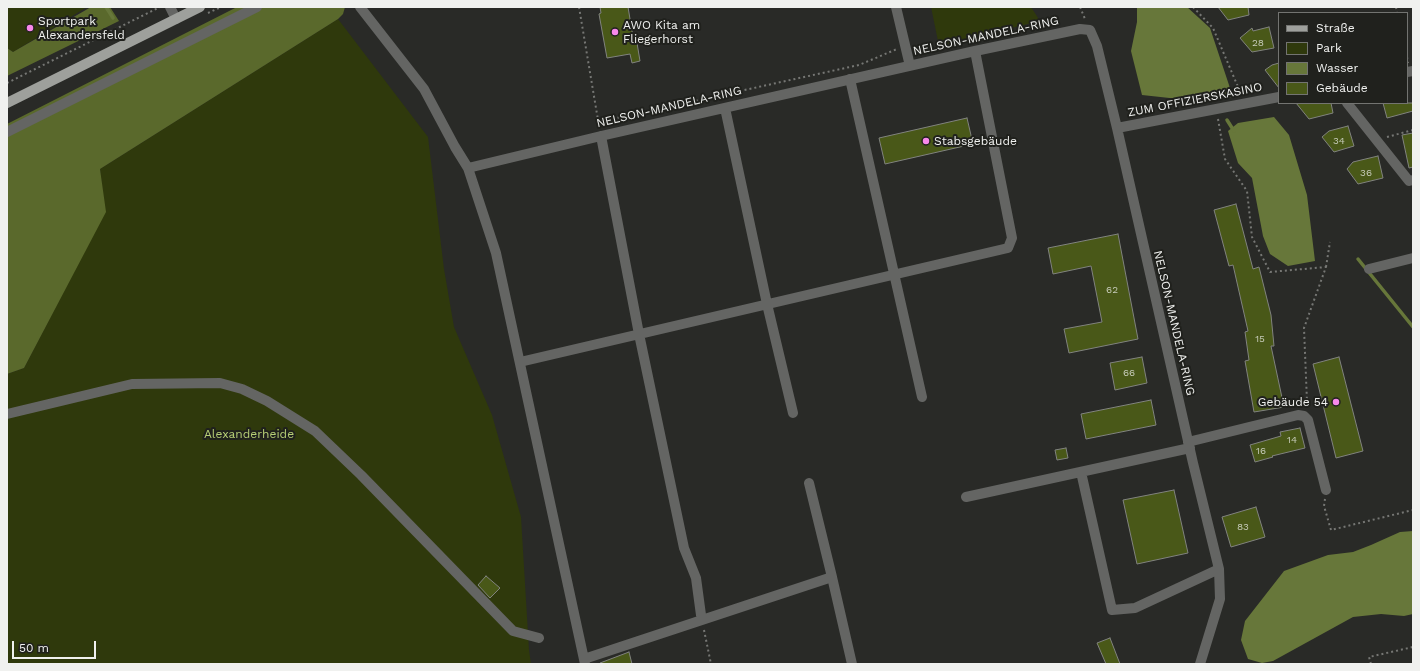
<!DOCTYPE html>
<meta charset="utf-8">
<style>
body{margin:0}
#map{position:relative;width:1420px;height:671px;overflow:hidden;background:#292a27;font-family:"Work Sans",sans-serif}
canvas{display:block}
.frame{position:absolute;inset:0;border:8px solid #f0f1ef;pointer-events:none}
.legend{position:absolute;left:1278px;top:12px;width:130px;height:92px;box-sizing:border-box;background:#20211d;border:1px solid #737471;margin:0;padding:5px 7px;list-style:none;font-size:12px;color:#f0f1ef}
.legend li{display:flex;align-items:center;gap:8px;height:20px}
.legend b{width:20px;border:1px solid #737471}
.scale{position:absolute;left:12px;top:641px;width:84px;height:18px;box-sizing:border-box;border:2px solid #f0f1ef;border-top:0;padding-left:5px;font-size:12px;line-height:14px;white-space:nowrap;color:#f0f1ef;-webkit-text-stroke:3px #20211d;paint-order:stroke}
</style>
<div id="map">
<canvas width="1420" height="671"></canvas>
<div class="frame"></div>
<ul class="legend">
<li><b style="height:5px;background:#9ea09c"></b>Straße</li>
<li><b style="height:11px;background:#2f390c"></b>Park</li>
<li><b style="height:11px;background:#67773a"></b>Wasser</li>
<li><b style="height:11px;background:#495818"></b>Gebäude</li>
</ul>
<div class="scale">50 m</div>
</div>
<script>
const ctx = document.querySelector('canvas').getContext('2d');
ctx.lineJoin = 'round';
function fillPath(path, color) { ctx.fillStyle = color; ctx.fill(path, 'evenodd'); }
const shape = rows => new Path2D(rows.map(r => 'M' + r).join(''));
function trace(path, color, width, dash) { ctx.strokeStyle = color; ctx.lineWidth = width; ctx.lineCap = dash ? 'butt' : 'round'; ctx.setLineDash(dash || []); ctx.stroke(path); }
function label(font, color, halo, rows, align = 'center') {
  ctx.font = font + ' "Work Sans",sans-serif'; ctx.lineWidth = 4; ctx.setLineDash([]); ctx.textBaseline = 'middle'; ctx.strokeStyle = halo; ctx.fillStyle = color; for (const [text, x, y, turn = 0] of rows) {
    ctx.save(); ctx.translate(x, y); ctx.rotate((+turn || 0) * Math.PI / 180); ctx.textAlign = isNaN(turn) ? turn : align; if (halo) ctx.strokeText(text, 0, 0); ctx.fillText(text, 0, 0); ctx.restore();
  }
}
fillPath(shape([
 [7,7,87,7,13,52,7,48],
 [931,7,1031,7,1040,21,939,46],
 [338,19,428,137,444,269,454,327,492,415,521,517,529,650,531,664,7,664,7,374,24,368,105,212,100,169]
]), '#2f390c');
fillPath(shape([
 [91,7,110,7,119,21,7,76,7,48,13,52],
 [237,7,345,7,343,14,338,19,100,169,106,212,24,368,7,374,7,124]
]), '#5a692c');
fillPath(shape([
 [1137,7,1187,7,1210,28,1233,97,1188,100,1142,95,1131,51,1137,22],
 [1274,117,1289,135,1307,195,1315,261,1288,266,1270,254,1263,236,1252,178,1238,163,1228,131,1238,123],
 [1413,531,1413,614,1404,616,1381,614,1353,617,1273,661,1262,663,1248,659,1241,640,1245,621,1284,571,1328,555,1353,552,1371,545,1400,532]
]), '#67773a');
trace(shape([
 [106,7,113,18],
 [1227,120,1234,131],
 [1358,259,1413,327]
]), '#67773a', 3.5);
const building = shape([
 [600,7,628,7,633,37,636,37,640,61,632,63,630,54,607,58,599,14,601,13,600,7],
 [1218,7,1248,7,1249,15,1228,20,1218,7],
 [1269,27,1274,48,1252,52,1240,38,1252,28,1253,31,1269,27],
 [1279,63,1279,88,1265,70,1272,65,1279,63],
 [1296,103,1331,103,1333,113,1309,119,1296,103],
 [1383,103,1413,103,1413,111,1387,118,1383,103],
 [967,118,973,144,885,164,879,138,967,118],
 [1348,126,1354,146,1334,152,1322,137,1329,131,1348,126],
 [1413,133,1413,167,1409,168,1402,135,1413,133],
 [1378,156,1383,178,1358,184,1347,169,1353,162,1378,156],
 [1236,204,1253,269,1259,267,1271,315,1274,346,1271,346,1284,407,1254,412,1245,361,1249,360,1245,332,1248,331,1233,265,1229,266,1214,210,1236,204],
 [1118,234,1138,339,1069,353,1064,329,1102,322,1091,266,1053,274,1048,248,1118,234],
 [1142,357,1147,383,1115,390,1110,363,1142,357],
 [1339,357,1363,451,1336,458,1313,364,1339,357],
 [1151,400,1156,425,1086,439,1081,414,1151,400],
 [1300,428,1305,448,1272,456,1273,457,1255,462,1250,445,1281,436,1280,432,1300,428],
 [1066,448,1068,458,1057,460,1055,450,1066,448],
 [1174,490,1188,553,1137,564,1123,500,1174,490],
 [1256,507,1265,537,1231,547,1222,517,1256,507],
 [486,576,500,588,490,598,478,585,486,576],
 [1110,638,1120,664,1106,664,1097,643,1110,638],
 [629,652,632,664,600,664,600,663,629,652]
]);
fillPath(building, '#495818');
trace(building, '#81837f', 1);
trace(shape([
 [579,7,599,126],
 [1080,7,1085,19],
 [1193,7,1213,28,1241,94],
 [1396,7,1397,13],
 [208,13,221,7],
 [1407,57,1408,63],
 [7,83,160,7],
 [1218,119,1225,159,1247,191,1252,237,1270,272,1326,267,1304,328,1307,402,1306,407],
 [598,122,859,65,897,49],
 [1387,137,1413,130],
 [1326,267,1330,242],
 [1325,499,1324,506,1331,530,1413,510],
 [704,630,711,664],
 [1371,664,1369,657,1413,647]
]), '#767774', 2, [2, 3]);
trace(shape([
 [170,7,176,19],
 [360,7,424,89,455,147,468,168,496,253,585,664],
 [896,7,910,66],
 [1407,72,1413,71],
 [850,79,922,397],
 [1347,103,1409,181,1413,180],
 [725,108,767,304,793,413],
 [1117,128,1279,97],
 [7,132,257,7],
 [601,136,639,334,684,548,696,578,701,615],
 [468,168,601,136,975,51,1080,29,1090,30,1097,46,1117,128,1193,463,1219,569,1220,599,1200,664],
 [1369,269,1413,258],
 [520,362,1008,248,1012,238,975,51],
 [7,414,132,384,220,383,242,389,267,401,315,431,361,475,513,631,539,638],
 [1188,442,1298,415,1304,416,1308,420,1326,490],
 [1081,472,1112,610,1135,608,1219,569],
 [966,497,1190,448],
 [832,577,852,664],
 [584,659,832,577,809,483]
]), '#646563', 10);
trace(shape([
 [7,103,200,7]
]), '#9ea09c', 10);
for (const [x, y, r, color] of [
 [30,28,4,"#f888eb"],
 [615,32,4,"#f888eb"],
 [926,141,4,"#f888eb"],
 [1336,402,4,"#f888eb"]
]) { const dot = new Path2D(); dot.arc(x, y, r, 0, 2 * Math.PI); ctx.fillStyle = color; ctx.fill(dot); trace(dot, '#20211d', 1.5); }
label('10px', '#c6cbb9', null, [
 ["28",1258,43],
 ["34",1339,141],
 ["36",1366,173],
 ["62",1112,290],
 ["15",1260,339],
 ["66",1129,373],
 ["14",1292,440],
 ["16",1261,451],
 ["83",1243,527]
]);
label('12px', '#f0f1ef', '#20211d', [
 ["Sportpark",38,21],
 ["Alexandersfeld",38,35],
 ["AWO Kita am",623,25],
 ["Fliegerhorst",623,39],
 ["Stabsgebäude",934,141],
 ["Gebäude 54",1328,402,"right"]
], 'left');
label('12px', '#f0f1ef', '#20211d', [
 ["NELSON-MANDELA-RING",986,36,-12],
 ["ZUM OFFIZIERSKASINO",1195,100,-11],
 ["NELSON-MANDELA-RING",669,107,-13],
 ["NELSON-MANDELA-RING",1174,323,77]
]);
label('12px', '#b6ce75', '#20211d', [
 ["Alexanderheide",249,434]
]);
</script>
